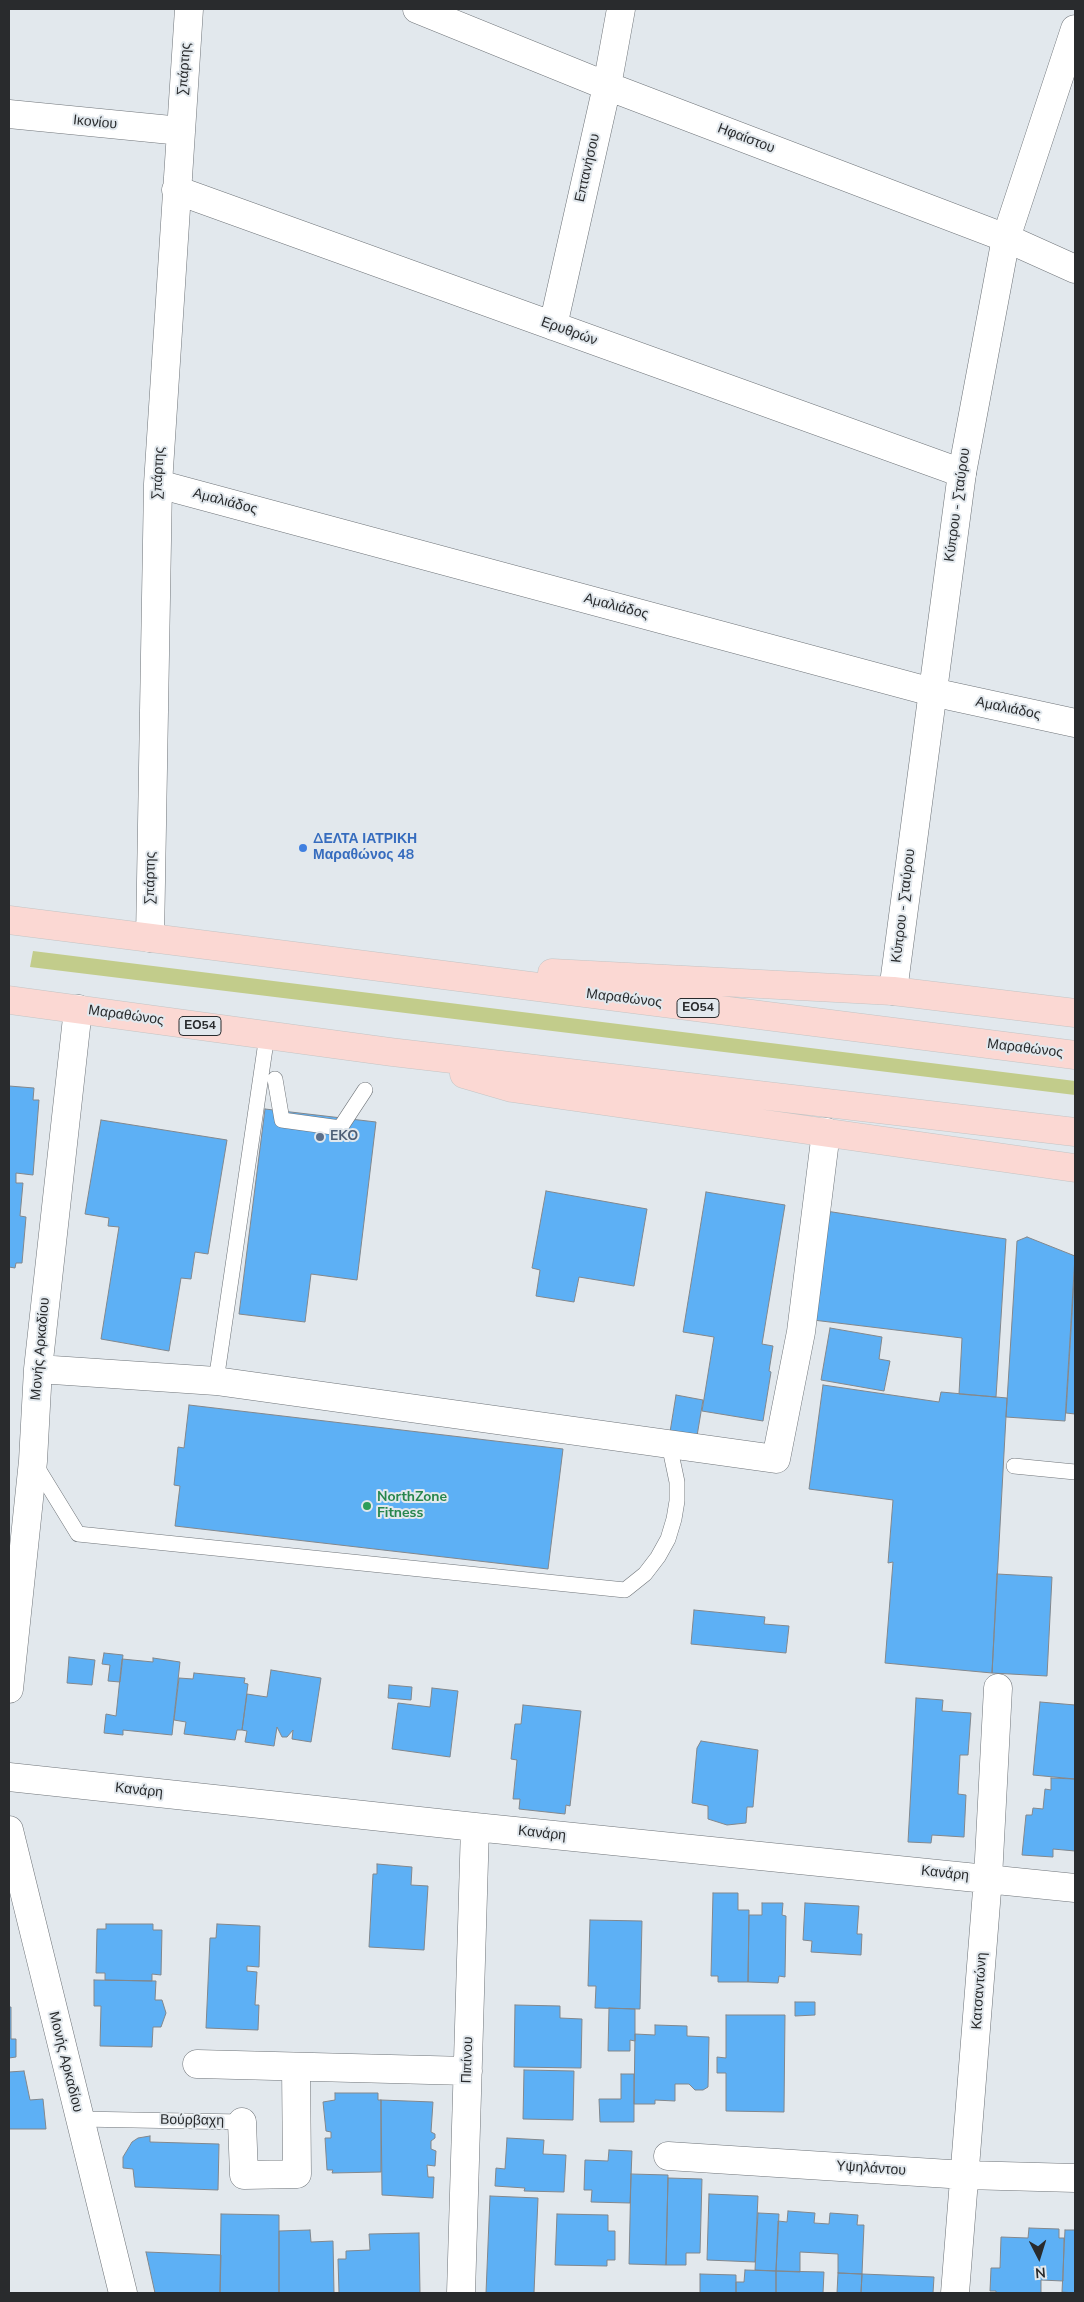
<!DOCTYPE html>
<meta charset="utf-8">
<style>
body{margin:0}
#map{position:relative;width:1084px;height:2302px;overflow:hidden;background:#e2e8ed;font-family:"Nunito Sans",sans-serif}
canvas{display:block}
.frame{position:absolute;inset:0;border:10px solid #292b2d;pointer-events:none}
.north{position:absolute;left:1014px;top:2232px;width:50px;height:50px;-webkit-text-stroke:4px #e2e8ed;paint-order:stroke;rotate:175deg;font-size:14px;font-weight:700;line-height:20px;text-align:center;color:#292b2d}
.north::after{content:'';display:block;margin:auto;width:18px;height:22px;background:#292b2d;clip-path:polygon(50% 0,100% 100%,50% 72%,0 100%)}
</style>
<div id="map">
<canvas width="1084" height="2302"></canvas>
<div class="frame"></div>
<div class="north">N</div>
</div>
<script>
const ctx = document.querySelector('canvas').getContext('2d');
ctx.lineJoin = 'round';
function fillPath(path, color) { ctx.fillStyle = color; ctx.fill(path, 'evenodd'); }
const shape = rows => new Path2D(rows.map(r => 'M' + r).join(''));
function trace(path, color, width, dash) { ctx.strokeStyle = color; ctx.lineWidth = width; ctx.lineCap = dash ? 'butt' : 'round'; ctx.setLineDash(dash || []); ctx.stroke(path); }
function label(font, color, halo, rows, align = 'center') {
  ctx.font = font + ' "Nunito Sans",sans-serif'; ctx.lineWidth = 4; ctx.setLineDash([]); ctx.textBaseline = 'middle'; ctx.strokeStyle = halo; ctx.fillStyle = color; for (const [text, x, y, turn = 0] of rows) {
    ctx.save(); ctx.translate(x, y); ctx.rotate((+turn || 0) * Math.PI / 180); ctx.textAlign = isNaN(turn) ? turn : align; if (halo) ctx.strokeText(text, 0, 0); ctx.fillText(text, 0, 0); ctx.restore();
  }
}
fillPath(shape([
 [33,951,1075,1081,1075,1095,30,967]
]), '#c2cc8b');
const building = shape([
 [9,1086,34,1088,33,1100,39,1100,33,1175,16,1173,16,1183,23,1183,20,1216,26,1217,22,1263,16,1263,15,1268,9,1267,9,1086],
 [265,1109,376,1122,357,1280,311,1274,305,1322,239,1314,265,1109],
 [101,1120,227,1140,208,1254,195,1252,191,1279,181,1278,169,1351,101,1339,119,1227,108,1226,109,1218,85,1214,101,1120],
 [546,1191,647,1209,634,1286,579,1277,574,1302,536,1296,540,1270,532,1268,546,1191],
 [706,1192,785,1205,762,1344,773,1346,769,1371,771,1372,763,1421,702,1411,714,1337,683,1332,706,1192],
 [826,1211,1006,1239,996,1397,959,1394,962,1338,813,1320,826,1211],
 [1027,1237,1075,1256,1065,1421,1006,1417,1017,1241,1027,1237],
 [1075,1264,1075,1414,1066,1413,1075,1264],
 [830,1328,882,1337,879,1359,890,1361,884,1391,821,1380,830,1328],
 [823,1385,939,1402,941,1392,1007,1398,992,1673,885,1663,893,1562,888,1563,893,1500,809,1489,823,1385],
 [676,1395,703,1400,697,1436,670,1432,676,1395],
 [189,1405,563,1449,548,1569,175,1526,180,1486,174,1485,178,1447,184,1448,189,1405],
 [997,1574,1052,1577,1047,1676,992,1673,997,1574],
 [694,1610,765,1617,764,1624,789,1626,786,1653,691,1644,694,1610],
 [104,1653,123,1655,120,1682,108,1681,110,1665,102,1664,104,1653],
 [69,1657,95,1660,92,1685,67,1683,69,1657],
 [153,1658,180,1662,172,1735,123,1730,123,1735,104,1733,106,1714,116,1716,122,1659,153,1662,153,1658],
 [271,1670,321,1678,311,1742,292,1739,293,1730,287,1737,282,1737,277,1727,274,1746,245,1742,247,1731,242,1730,247,1694,267,1697,271,1670],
 [194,1673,245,1678,244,1683,248,1684,242,1730,237,1730,235,1740,184,1734,186,1722,174,1720,179,1678,193,1679,194,1673],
 [389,1685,412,1687,411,1700,388,1698,389,1685],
 [432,1688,458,1691,450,1757,392,1749,398,1703,430,1707,432,1688],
 [916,1698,943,1700,942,1711,971,1713,968,1755,960,1755,958,1794,966,1795,964,1837,932,1835,931,1843,908,1842,916,1698],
 [1040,1702,1075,1705,1075,1779,1033,1775,1040,1702],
 [523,1705,581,1711,570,1806,566,1805,565,1814,519,1809,520,1799,513,1799,517,1760,511,1759,515,1724,521,1724,523,1705],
 [701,1741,758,1750,753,1807,747,1807,746,1823,727,1825,708,1819,708,1806,692,1803,697,1748,701,1741],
 [1051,1778,1075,1779,1075,1851,1053,1849,1053,1857,1022,1855,1026,1815,1032,1815,1033,1808,1043,1809,1045,1789,1051,1790,1051,1778],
 [377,1864,412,1867,411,1885,428,1886,424,1950,369,1947,373,1874,377,1874,377,1864],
 [713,1893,738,1893,738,1910,749,1910,748,1982,718,1982,718,1976,711,1976,713,1893],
 [762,1903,783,1903,782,1915,786,1916,785,1977,779,1976,778,1983,748,1982,749,1915,762,1915,762,1903],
 [805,1903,859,1906,857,1934,862,1934,861,1955,811,1952,812,1941,803,1940,805,1903],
 [590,1920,642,1921,640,2009,595,2008,596,1986,588,1986,590,1920],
 [106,1924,153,1924,153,1930,162,1930,161,1975,152,1974,152,1981,105,1980,105,1973,96,1973,97,1929,106,1929,106,1924],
 [217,1924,260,1926,259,1967,247,1966,247,1971,257,1972,255,2005,259,2005,258,2030,206,2028,210,1938,216,1938,217,1924],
 [94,1980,156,1981,155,2000,162,2000,166,2013,161,2027,153,2027,152,2047,100,2046,101,2006,94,2006,94,1980],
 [795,2002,815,2002,815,2015,795,2016,795,2002],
 [515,2005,560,2006,560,2018,582,2019,581,2068,514,2067,515,2005],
 [9,2007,11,2007,11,2039,16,2039,16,2057,9,2058,9,2063,9,2007],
 [609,2008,635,2009,635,2041,630,2040,630,2051,608,2051,609,2008],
 [726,2015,785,2015,784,2112,726,2111,726,2073,717,2073,717,2057,726,2058,726,2015],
 [655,2025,687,2026,687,2036,709,2037,708,2087,703,2090,695,2090,689,2084,675,2084,675,2101,655,2100,655,2104,634,2104,635,2034,655,2035,655,2025],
 [524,2070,574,2071,573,2120,523,2119,524,2070],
 [24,2071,30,2100,43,2099,46,2129,9,2129,9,2072,24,2071],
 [621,2074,634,2074,634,2122,600,2122,599,2099,621,2099,621,2074],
 [335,2093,378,2093,378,2100,381,2100,381,2172,332,2173,333,2170,327,2170,325,2138,331,2138,331,2132,326,2131,323,2102,335,2100,335,2093],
 [381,2100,433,2102,431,2132,435,2134,435,2138,431,2141,431,2149,436,2151,435,2166,427,2165,428,2177,434,2177,433,2198,382,2195,381,2100],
 [150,2136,150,2142,219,2144,218,2190,135,2187,133,2169,123,2168,123,2157,132,2142,138,2138,150,2136],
 [507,2138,544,2140,543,2154,566,2155,564,2192,524,2191,525,2188,495,2186,496,2168,505,2169,507,2138],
 [609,2150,632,2151,630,2203,591,2202,592,2190,584,2190,585,2160,608,2161,609,2150],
 [631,2174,668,2175,666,2265,629,2264,631,2174],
 [668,2178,702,2179,700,2253,686,2253,686,2265,666,2265,668,2178],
 [709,2194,758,2196,755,2262,707,2260,709,2194],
 [490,2196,538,2198,534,2293,486,2293,490,2196],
 [788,2211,815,2213,814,2223,829,2224,830,2213,858,2215,857,2225,864,2225,862,2274,838,2273,838,2254,800,2252,800,2272,776,2271,778,2221,787,2222,788,2211],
 [758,2213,779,2214,776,2271,755,2270,758,2213],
 [221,2214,279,2215,279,2293,220,2293,221,2214],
 [557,2214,608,2215,608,2231,615,2231,615,2260,607,2260,607,2266,555,2265,557,2214],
 [1029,2228,1059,2229,1059,2238,1064,2238,1063,2281,1041,2280,1041,2293,996,2293,996,2291,990,2291,991,2268,1000,2268,1001,2237,1028,2238,1029,2228],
 [310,2230,311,2242,333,2241,334,2293,279,2293,279,2231,310,2230],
 [1065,2230,1075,2230,1075,2293,1062,2292,1065,2230],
 [419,2233,420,2293,339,2293,338,2259,346,2259,346,2251,370,2250,369,2234,419,2233],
 [146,2252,221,2255,220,2293,155,2293,146,2252],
 [745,2270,776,2271,776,2293,736,2293,736,2282,744,2282,745,2270],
 [776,2271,824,2272,823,2293,776,2293,776,2271],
 [838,2273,862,2274,861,2293,837,2293,838,2273],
 [700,2274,736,2275,736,2293,700,2293,700,2274],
 [862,2274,934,2277,933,2293,861,2293,862,2274]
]);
fillPath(building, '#5db0f5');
trace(building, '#82878c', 1);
const service = shape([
 [275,1079,282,1120,340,1128,365,1090],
 [216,1381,267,1035],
 [35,1464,78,1534,625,1590,645,1574,658,1557,668,1539,674,1519,677,1501,677,1482,669,1444],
 [1014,1466,1075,1472],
 [79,2119,242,2122]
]);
const minor = shape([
 [417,9,607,86,1006,238,1075,269],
 [9,114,181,131],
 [176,190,962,473],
 [553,326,607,86,621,9],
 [158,484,932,692,1075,723],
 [150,938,158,484,189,9],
 [38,1369,216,1381,776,1459,801,1332,826,1132],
 [9,1689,33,1461,38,1369,78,1009],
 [9,1777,475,1827,1075,1888],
 [9,1830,123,2293],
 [197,2064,468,2071],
 [242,2122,244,2175,297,2174,296,2067],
 [668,2156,965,2175,1075,2178],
 [461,2293,475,1827],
 [955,2293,988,1878,998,1688]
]);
const tertiary = shape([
 [893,991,962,473,1006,238,1075,29]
]);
const primary = shape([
 [9,920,1075,1055],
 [552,973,893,991,1075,1013],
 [9,1000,391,1052,1075,1132],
 [464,1074,512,1088,1075,1168]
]);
trace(service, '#6f7479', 16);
trace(minor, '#6f7479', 29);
trace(tertiary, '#6f7479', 29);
trace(primary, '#c3c4c4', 29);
trace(service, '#fff', 15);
trace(minor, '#fff', 28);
trace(tertiary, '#fff', 28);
trace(primary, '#fbd8d3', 28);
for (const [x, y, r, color] of [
 [303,848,5,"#3f7fe0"],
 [320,1137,5,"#5c6f8a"],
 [367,1506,5,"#2e9e5b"]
]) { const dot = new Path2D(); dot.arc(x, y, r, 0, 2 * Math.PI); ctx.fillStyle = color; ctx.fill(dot); trace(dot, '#e2e8ed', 2); }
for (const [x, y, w] of [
 [698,1008,42],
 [200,1026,42]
]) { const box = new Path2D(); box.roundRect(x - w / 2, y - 9.5, w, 19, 4); ctx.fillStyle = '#e2e8ed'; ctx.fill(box); trace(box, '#292b2d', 1); }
label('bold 12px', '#292b2d', null, [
 ["ΕΟ54",698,1008],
 ["ΕΟ54",200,1026]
]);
label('14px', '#292b2d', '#e2e8ed', [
 ["Σπάρτης",185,69,-86],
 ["Ικονίου",95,123,6],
 ["Ηφαίστου",746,139,21],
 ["Επτανήσου",588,168,-77],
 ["Ερυθρών",569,332,20],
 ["Σπάρτης",159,473,-87],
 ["Αμαλιάδος",225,502,15],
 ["Κύπρου - Σταύρου",958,505,-82],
 ["Αμαλιάδος",616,607,15],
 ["Αμαλιάδος",1008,709,12],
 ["Σπάρτης",151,878,-89],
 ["Κύπρου - Σταύρου",904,906,-83],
 ["Μαραθώνος",624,999,7],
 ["Μαραθώνος",126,1016,8],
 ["Μαραθώνος",1025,1049,7],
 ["Μονής Αρκαδίου",41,1349,-85],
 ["Κανάρη",139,1791,6],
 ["Κανάρη",542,1834,6],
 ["Κανάρη",945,1874,6],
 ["Κατσαντώνη",980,1991,-86],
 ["Πιπίνου",468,2060,-88],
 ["Μονής Αρκαδίου",65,2062,76],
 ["Βούρβαχη",192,2121,1],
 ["Υψηλάντου",871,2169,4]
]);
label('bold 14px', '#366cbe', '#e2e8ed', [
 ["ΔΕΛΤΑ ΙΑΤΡΙΚΗ",313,840],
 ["Μαραθώνος 48",313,856]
], 'left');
label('bold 14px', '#4e5e75', '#e2e8ed', [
 ["EKO",330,1137]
], 'left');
label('bold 14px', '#27864d', '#e2e8ed', [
 ["NorthZone",377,1498],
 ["Fitness",377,1514]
], 'left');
</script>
